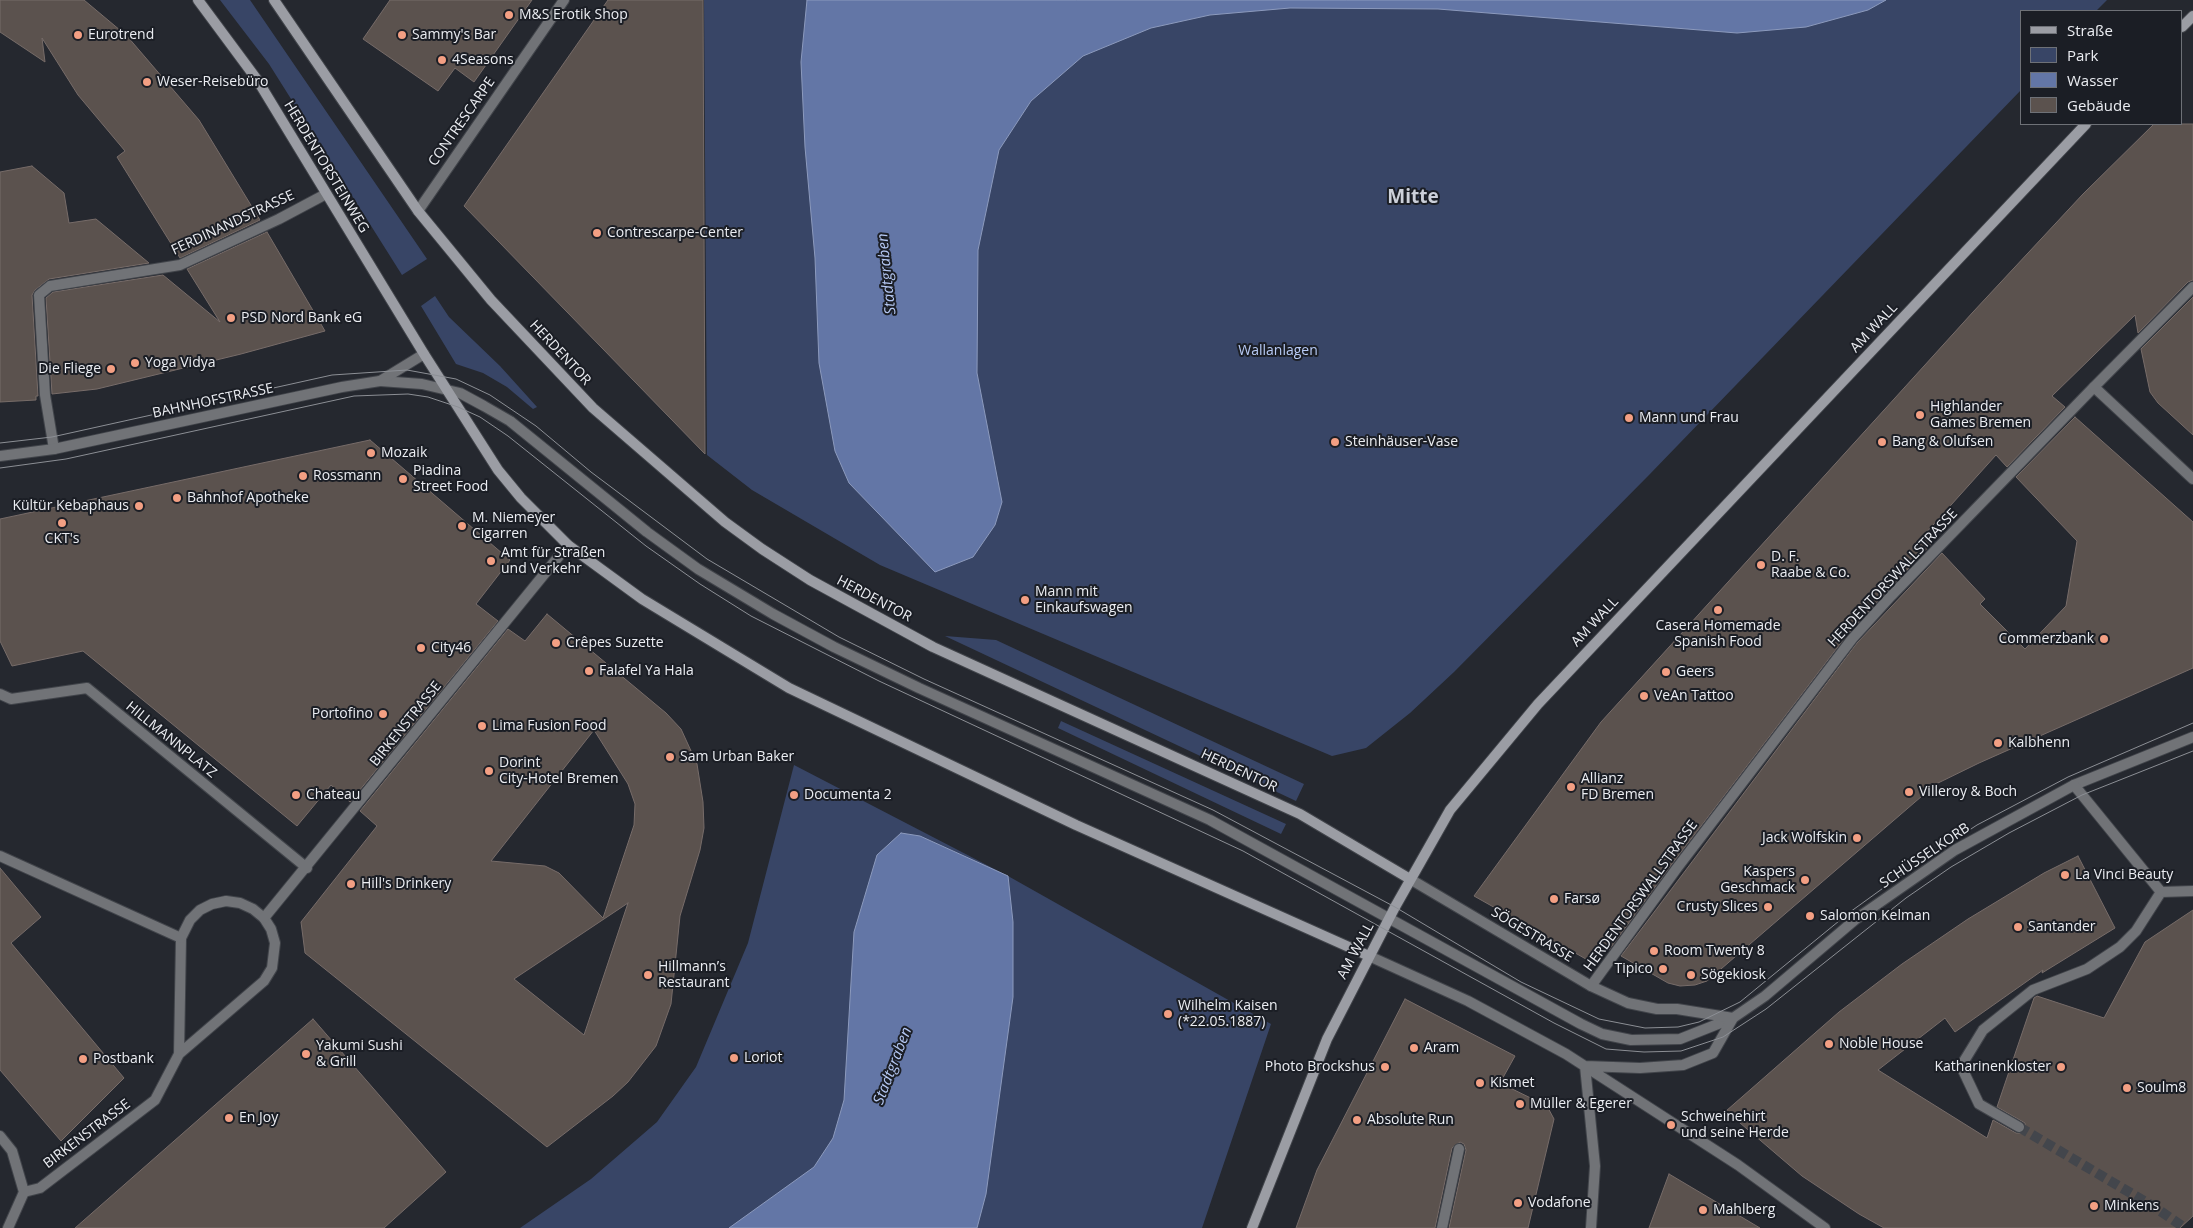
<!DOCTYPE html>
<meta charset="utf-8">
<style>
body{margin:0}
#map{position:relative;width:2193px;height:1228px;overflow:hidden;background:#25282f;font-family:"Open Sans",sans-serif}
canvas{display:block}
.legend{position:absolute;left:2020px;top:10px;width:162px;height:115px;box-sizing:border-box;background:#1b1e25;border:1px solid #6e7177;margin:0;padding:6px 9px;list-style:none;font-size:15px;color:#ebedf2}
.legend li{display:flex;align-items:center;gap:10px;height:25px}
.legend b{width:25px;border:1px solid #6e7177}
</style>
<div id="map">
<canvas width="2193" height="1228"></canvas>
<ul class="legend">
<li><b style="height:6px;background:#9b9da4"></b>Straße</li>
<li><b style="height:14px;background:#384566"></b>Park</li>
<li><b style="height:14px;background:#6376a6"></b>Wasser</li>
<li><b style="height:14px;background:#5b524e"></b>Gebäude</li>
</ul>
</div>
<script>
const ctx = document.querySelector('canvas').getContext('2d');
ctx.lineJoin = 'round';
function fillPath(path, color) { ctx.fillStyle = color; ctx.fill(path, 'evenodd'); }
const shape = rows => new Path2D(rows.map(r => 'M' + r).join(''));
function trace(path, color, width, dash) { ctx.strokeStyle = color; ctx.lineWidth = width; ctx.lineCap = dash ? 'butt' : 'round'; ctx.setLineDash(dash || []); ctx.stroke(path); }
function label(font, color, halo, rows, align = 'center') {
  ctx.font = font + ' "Open Sans",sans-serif'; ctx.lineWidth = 4; ctx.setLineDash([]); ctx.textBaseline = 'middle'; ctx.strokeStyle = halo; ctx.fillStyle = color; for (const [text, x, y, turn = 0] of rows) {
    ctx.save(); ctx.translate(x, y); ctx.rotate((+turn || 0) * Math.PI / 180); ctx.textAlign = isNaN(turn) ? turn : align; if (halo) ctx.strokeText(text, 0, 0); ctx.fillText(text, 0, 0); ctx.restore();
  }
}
fillPath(shape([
 [220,0,250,0,427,259,402,275,269,64],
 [704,0,2107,0,2096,11,2022,11,2022,89,1649,475,1454,672,1410,713,1366,748,1332,756,880,565,752,490,707,455],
 [435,296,449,317,500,366,537,407,533,409,507,387,483,373,456,364,421,306],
 [945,636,996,640,1304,784,1296,801],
 [1061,721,1286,824,1281,834,1058,728],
 [794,765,1008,876,1271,1024,1202,1228,520,1228,591,1179,657,1122,696,1067,748,943]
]), '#384566');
const water = shape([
 [807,0,1886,0,1868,10,1806,27,1737,33,1438,9,1290,8,1210,15,1151,28,1083,56,1031,101,999,150,978,250,977,373,1002,502,995,525,973,557,935,572,849,483,835,451,819,363,815,258,805,147,801,62,807,0],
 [901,833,920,836,1008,876,1013,922,1013,997,986,1194,977,1228,729,1228,814,1167,833,1138,844,1100,854,932,877,855,901,833]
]);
fillPath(water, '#6376a6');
trace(water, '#8c9abd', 1);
const building = shape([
 [0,0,84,0,127,36,199,120,260,220,180,258,117,157,125,151,78,95,42,38,45,62,0,32,0,0],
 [390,0,532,0,474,82,455,68,438,91,363,39,390,0],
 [608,0,703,0,705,454,464,206,608,0],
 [2154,124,2193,124,2193,280,2188,282,2138,333,2135,315,2052,396,2065,407,2007,467,1996,455,1924,535,1932,543,1847,635,1672,864,1609,950,1605,947,1593,963,1474,896,1601,722,1973,312,2083,194,2154,124],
 [32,166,64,193,69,223,96,219,149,263,49,279,35,290,32,295,38,396,36,396,36,400,0,402,0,172,32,166],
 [267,232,325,331,241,354,97,389,52,394,46,298,53,292,163,275,220,322,187,269,267,232],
 [2193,297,2193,435,2158,403,2150,392,2141,349,2193,297],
 [2075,417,2193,522,2193,668,1979,763,1936,784,1707,981,1695,985,1680,986,1668,983,1621,956,1857,643,1942,553,1985,599,1980,604,2025,649,2066,606,2077,541,2016,477,2075,417],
 [370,440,510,560,476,604,498,621,350,802,331,785,297,826,83,651,12,666,0,641,0,519,370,440],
 [547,614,666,713,681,729,697,764,703,802,704,828,700,850,680,916,671,1004,656,1046,628,1082,613,1096,547,1147,305,953,301,922,377,826,360,811,508,629,525,641,547,614],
 [594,730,628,784,635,804,634,825,603,918,559,873,545,866,491,861,594,730],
 [628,903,584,1035,514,979,628,903],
 [2078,856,2115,928,2042,973,2043,970,1955,1032,1945,1018,1878,1070,1987,1138,1993,1120,2016,1133,2022,1133,2025,1130,2025,1123,1997,1107,2034,998,2037,996,2104,1018,2145,942,2193,910,2193,1216,2180,1228,1884,1228,1859,1214,1802,1176,1726,1111,1839,1012,1902,964,1968,919,2044,873,2078,856],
 [0,868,41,917,11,943,124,1078,61,1141,0,1070,0,868],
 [1405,999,1515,1056,1500,1083,1547,1106,1554,1119,1528,1228,1449,1228,1466,1150,1464,1144,1460,1142,1452,1148,1435,1228,1296,1228,1317,1170,1405,999],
 [313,1019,446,1172,384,1228,75,1228,313,1019],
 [1669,1174,1760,1228,1649,1228,1669,1174]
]);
fillPath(building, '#5b524e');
trace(building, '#776c69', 1);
trace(shape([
 [2019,1127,2156,1208,2185,1228]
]), '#43464c', 10, [10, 5]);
const lane = shape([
 [380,381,422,384,460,393,484,406,510,421,647,532,698,569,773,614,834,647,919,688,1210,820,1581,1024,1602,1034,1631,1040,1680,1039,1733,1018],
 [54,449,45,395,39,295,50,286,180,265,279,219,326,194],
 [2074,785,2193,737],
 [226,901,240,903,253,909,264,918,271,929,275,943,272,968,264,981,179,1054,181,938,190,920,200,910,212,904,226,901],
 [1591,986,1677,868,1852,639,1891,596,2094,387],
 [24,1192,40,1188,155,1100,179,1054],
 [1442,1228,1459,1149]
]);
const street = shape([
 [418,211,564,0],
 [2193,287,2094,387,2193,479],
 [0,456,54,449,342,387,380,381,424,354],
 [0,694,11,699,87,688,307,868],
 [0,856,181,938],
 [1410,879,1591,986,1628,1003,1657,1009,1677,1009,1733,1018],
 [2161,892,2193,891],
 [264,918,568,545],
 [1369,956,1468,1001,1566,1054,1738,1165,1825,1228],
 [1585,1066,1640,1068,1683,1065,1713,1053,1733,1018,1765,996,1856,919,1955,850,2074,785,2161,892],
 [1585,1066,1595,1166,1591,1228],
 [2019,1127,1979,1104,1961,1066,1983,1030,2033,990,2087,969,2120,947,2136,931,2161,892],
 [0,1136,12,1151,24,1192,8,1228]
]);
const secondary = shape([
 [198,0,258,81,424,354,498,470,521,498,568,545,642,599,789,688,1076,825,1369,956],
 [274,0,418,211,491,300,593,408,725,522,762,549,810,580,933,647,1300,814,1410,879],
 [2182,27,2193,16],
 [1252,1228,1327,1039,1395,907,1450,810,1538,704,2086,124]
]);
trace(lane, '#41444a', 12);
trace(street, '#41444a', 12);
trace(secondary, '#41444a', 12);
trace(lane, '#717377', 10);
trace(street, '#717377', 10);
trace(secondary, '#9b9da4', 10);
trace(shape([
 [0,443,52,437,332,375,407,370,456,379,490,395,536,426,591,472,707,559,839,637,924,679,1213,810,1395,907,1521,982,1599,1019,1645,1028,1678,1027,1699,1022,1740,1002,1850,912,1904,873,1977,825,2068,777,2193,723],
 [0,468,66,459,354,396,408,394,428,397,458,407,480,417,508,436,646,546,700,584,751,616,879,681,1243,851,1554,1023,1606,1049,1644,1052,1681,1051,1723,1037,1766,1009,1906,898,1951,867,2009,833,2082,795,2193,751]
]), '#8c8f95', 1);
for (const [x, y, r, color] of [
 [509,15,5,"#f39f83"],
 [78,35,5,"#f39f83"],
 [402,35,5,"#f39f83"],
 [442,60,5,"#f39f83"],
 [147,82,5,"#f39f83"],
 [597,233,5,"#f39f83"],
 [231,318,5,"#f39f83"],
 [135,363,5,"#f39f83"],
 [111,369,5,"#f39f83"],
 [1920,415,5,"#f39f83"],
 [1629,418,5,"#f39f83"],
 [1335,442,5,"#f39f83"],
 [1882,442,5,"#f39f83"],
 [371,453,5,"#f39f83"],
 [303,476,5,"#f39f83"],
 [403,479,5,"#f39f83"],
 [177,498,5,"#f39f83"],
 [139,506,5,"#f39f83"],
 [62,523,5,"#f39f83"],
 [462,526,5,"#f39f83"],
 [491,561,5,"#f39f83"],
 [1761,565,5,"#f39f83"],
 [1025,600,5,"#f39f83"],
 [1718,610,5,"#f39f83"],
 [2104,639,5,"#f39f83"],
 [556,643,5,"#f39f83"],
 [421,648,5,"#f39f83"],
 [589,671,5,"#f39f83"],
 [1666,672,5,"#f39f83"],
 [1644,696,5,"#f39f83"],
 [383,714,5,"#f39f83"],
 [482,726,5,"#f39f83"],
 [1998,743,5,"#f39f83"],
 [670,757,5,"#f39f83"],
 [489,771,5,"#f39f83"],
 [1571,787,5,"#f39f83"],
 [1909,792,5,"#f39f83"],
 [296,795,5,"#f39f83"],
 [794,795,5,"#f39f83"],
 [1857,838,5,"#f39f83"],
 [2065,875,5,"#f39f83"],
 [1805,880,5,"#f39f83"],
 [351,884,5,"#f39f83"],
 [1554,899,5,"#f39f83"],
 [1768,907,5,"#f39f83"],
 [1810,916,5,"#f39f83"],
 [2018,927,5,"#f39f83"],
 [1654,951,5,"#f39f83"],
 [1663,969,5,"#f39f83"],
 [648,975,5,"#f39f83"],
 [1691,975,5,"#f39f83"],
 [1168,1014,5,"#f39f83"],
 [1829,1044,5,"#f39f83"],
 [1414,1048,5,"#f39f83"],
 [306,1054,5,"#f39f83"],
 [734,1058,5,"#f39f83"],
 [83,1059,5,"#f39f83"],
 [1385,1067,5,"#f39f83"],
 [2061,1067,5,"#f39f83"],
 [1480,1083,5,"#f39f83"],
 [2127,1088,5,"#f39f83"],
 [1520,1104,5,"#f39f83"],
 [229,1118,5,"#f39f83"],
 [1357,1120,5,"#f39f83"],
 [1671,1125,5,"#f39f83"],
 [1518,1203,5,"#f39f83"],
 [2094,1206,5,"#f39f83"],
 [1703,1210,5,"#f39f83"]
]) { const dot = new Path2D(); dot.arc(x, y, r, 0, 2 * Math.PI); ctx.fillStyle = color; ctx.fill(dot); trace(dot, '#1b1e25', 2); }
label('14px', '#ebedf2', '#1b1e25', [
 ["M&S Erotik Shop",519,15],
 ["Eurotrend",88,35],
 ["Sammy's Bar",412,35],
 ["4Seasons",452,60],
 ["Weser-Reisebüro",157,82],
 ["Contrescarpe-Center",607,233],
 ["PSD Nord Bank eG",241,318],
 ["Yoga Vidya",145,363],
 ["Die Fliege",101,369,"right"],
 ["Highlander",1930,407],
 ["Games Bremen",1930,423],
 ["Mann und Frau",1639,418],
 ["Steinhäuser-Vase",1345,442],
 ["Bang & Olufsen",1892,442],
 ["Mozaik",381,453],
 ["Piadina",413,471],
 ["Street Food",413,487],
 ["Rossmann",313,476],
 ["Bahnhof Apotheke",187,498],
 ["Kültür Kebaphaus",129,506,"right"],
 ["M. Niemeyer",472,518],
 ["Cigarren",472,534],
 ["CKT's",62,539,"center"],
 ["Amt für Straßen",501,553],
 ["und Verkehr",501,569],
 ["D. F.",1771,557],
 ["Raabe & Co.",1771,573],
 ["Mann mit",1035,592],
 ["Einkaufswagen",1035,608],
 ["Casera Homemade",1718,626,"center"],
 ["Spanish Food",1718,642,"center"],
 ["Commerzbank",2094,639,"right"],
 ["Crêpes Suzette",566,643],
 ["City46",431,648],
 ["Falafel Ya Hala",599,671],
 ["Geers",1676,672],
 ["VeAn Tattoo",1654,696],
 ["Portofino",373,714,"right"],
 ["Lima Fusion Food",492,726],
 ["Kalbhenn",2008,743],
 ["Sam Urban Baker",680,757],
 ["Dorint",499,763],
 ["City-Hotel Bremen",499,779],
 ["Allianz",1581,779],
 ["FD Bremen",1581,795],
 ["Villeroy & Boch",1919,792],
 ["Chateau",306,795],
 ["Documenta 2",804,795],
 ["Jack Wolfskin",1847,838,"right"],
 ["Kaspers",1795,872,"right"],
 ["Geschmack",1795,888,"right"],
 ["La Vinci Beauty",2075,875],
 ["Hill's Drinkery",361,884],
 ["Farsø",1564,899],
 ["Crusty Slices",1758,907,"right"],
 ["Salomon Kelman",1820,916],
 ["Santander",2028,927],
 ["Room Twenty 8",1664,951],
 ["Hillmann’s",658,967],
 ["Restaurant",658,983],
 ["Tipico",1653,969,"right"],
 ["Sögekiosk",1701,975],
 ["Wilhelm Kaisen",1178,1006],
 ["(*22.05.1887)",1178,1022],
 ["Noble House",1839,1044],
 ["Yakumi Sushi",316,1046],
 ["& Grill",316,1062],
 ["Aram",1424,1048],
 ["Loriot",744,1058],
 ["Postbank",93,1059],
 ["Photo Brockshus",1375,1067,"right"],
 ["Katharinenkloster",2051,1067,"right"],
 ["Kismet",1490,1083],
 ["Soulm8",2137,1088],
 ["Müller & Egerer",1530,1104],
 ["Schweinehirt",1681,1117],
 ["und seine Herde",1681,1133],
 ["En Joy",239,1118],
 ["Absolute Run",1367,1120],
 ["Vodafone",1528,1203],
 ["Minkens",2104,1206],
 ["Mahlberg",1713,1210]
], 'left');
label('14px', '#ebedf2', '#1b1e25', [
 ["CONTRESCARPE",462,122,-55],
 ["HERDENTORSTEINWEG",326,167,59],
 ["FERDINANDSTRASSE",233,223,-25],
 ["AM WALL",1874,328,-47],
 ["HERDENTOR",560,353,47],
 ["BAHNHOFSTRASSE",213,401,-12],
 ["HERDENTORSWALLSTRASSE",1893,578,-47],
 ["HERDENTOR",874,599,28],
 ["AM WALL",1595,622,-47],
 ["BIRKENSTRASSE",406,724,-51],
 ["HILLMANNPLATZ",171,740,39],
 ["HERDENTOR",1239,771,25],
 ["SCHÜSSELKORB",1925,856,-34],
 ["HERDENTORSWALLSTRASSE",1641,896,-54],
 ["SÖGESTRASSE",1532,935,31],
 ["AM WALL",1356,951,-62],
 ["BIRKENSTRASSE",87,1134,-37]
]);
label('14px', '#b8cbf6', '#1b1e25', [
 ["Wallanlagen",1278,351]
]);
label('italic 15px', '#b5c8f3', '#1b1e25', [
 ["Stadtgraben",887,274,-96],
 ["Stadtgraben",893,1066,-69]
]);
label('bold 19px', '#ccd0d9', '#1b1e25', [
 ["Mitte",1413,198]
]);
</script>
